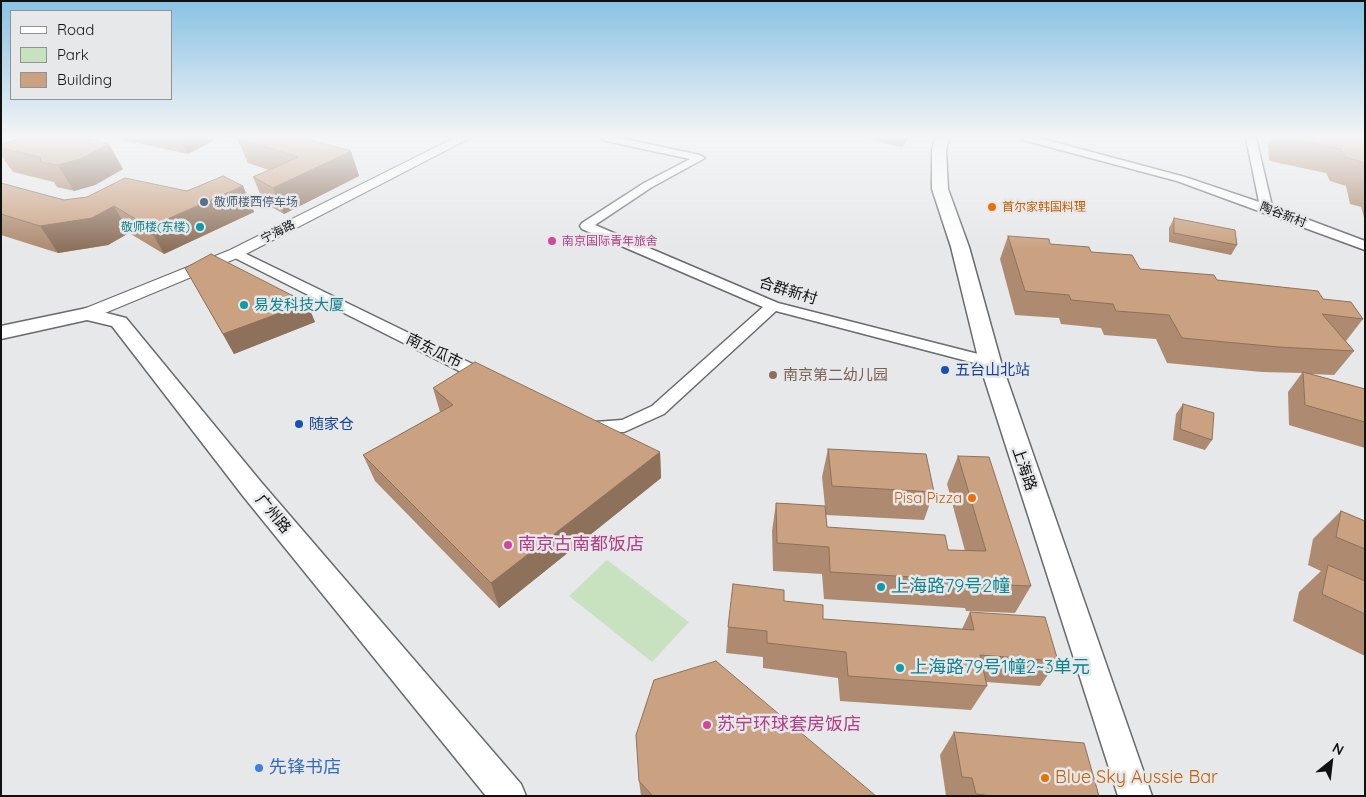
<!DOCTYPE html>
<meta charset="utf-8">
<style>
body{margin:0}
#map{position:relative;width:1366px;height:797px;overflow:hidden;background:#e7e8ea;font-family:Quicksand,sans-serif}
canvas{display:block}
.frame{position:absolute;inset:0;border:2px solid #101111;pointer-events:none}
.legend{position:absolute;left:10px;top:10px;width:162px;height:90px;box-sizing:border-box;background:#e7e8ea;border:1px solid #919293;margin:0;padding:6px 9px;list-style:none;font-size:15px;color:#101111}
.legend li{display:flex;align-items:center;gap:10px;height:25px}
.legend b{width:25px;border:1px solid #919293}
.north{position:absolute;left:1306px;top:737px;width:50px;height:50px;-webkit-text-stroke:4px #e7e8ea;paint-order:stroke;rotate:29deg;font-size:14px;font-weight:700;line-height:20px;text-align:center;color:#101111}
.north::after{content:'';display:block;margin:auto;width:18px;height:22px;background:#101111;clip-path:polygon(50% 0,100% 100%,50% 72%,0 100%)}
</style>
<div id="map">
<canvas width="1366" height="797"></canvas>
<div class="frame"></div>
<ul class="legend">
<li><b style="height:6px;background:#fff"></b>Road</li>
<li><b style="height:14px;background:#c8e2bf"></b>Park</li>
<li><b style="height:14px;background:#caa282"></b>Building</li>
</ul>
<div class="north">N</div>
</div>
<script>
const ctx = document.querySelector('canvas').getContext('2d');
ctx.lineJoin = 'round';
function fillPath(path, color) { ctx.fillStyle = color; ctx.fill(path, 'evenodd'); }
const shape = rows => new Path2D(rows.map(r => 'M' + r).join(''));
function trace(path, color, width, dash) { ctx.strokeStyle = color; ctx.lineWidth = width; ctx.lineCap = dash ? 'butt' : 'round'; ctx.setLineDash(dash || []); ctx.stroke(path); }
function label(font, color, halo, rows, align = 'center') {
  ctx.font = font + ' Quicksand,"Noto Sans SC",sans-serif'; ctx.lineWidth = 5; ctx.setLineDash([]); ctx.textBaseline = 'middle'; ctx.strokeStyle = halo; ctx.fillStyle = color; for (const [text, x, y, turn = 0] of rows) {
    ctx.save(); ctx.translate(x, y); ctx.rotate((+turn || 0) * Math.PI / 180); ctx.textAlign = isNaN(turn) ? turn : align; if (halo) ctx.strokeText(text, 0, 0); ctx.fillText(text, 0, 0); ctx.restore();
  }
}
fillPath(shape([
 [607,560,689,622,652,662,569,596]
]), '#c8e2bf');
const minor = shape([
 [601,138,620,138,700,155,705,158,652,187,595,225,778,303,990,357,995,358,998,362,995,366,990,367,776,311,664,414,624,432,582,431,580,427,582,423,622,420,652,406,763,307,582,229,580,226,582,223,644,183,690,159,606,141,601,138],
 [1022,138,1039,138,1185,177,1259,202,1246,138,1256,138,1272,206,1365,241,1365,250,1177,181,1023,140,1022,138],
 [236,249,491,373,493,377,491,381,485,382,479,381,231,256,230,253,236,249]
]);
const tertiary = shape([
 [454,138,470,138,242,256,93,318,87,319,81,318,78,314,81,310,230,250,454,138]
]);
const secondary = shape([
 [935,138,949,138,946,150,948,189,969,247,1001,362,1152,796,1118,796,979,362,951,247,932,189,932,150,935,138],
 [87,308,126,318,261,482,521,784,526,796,486,796,243,496,112,326,87,320,1,339,1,326,87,308]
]);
trace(minor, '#696a6b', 3);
trace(tertiary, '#696a6b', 2);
trace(secondary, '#696a6b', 3);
fillPath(minor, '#fff');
fillPath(tertiary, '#fff');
fillPath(secondary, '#fff');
fillPath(shape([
 [115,138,218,138,188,154],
 [237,138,351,151,359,176,284,214,264,203,253,177,269,170,248,163],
 [863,138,909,138,902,147],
 [1272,138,1365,138,1365,221,1361,207,1350,204,1346,186,1330,181,1326,173,1274,162,1269,160,1268,144],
 [1,145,123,169,95,185,74,191,57,187,54,182,13,172,1,155],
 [1,183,64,200,243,186,254,212,164,254,129,233,108,245,58,253,1,235],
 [1174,218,1237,245,1231,255,1169,242,1169,228],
 [1008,236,1091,252,1140,269,1217,280,1323,299,1363,319,1346,341,1354,351,1334,375,1311,374,1365,389,1365,448,1289,425,1288,392,1302,373,1262,372,1167,363,1156,339,1104,335,1101,328,1061,324,1059,318,1015,315,1000,259],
 [185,268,307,303,315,322,234,354],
 [433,388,660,452,661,478,499,608,375,481,363,455,440,412],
 [1183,404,1212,440,1205,450,1173,440,1176,414],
 [828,449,934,492,924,520,826,515,827,527,948,550,965,551,947,484,958,456,1031,586,1015,613,966,611,965,608,824,599,822,574,773,571,772,531,776,503,825,506,822,477],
 [1341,511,1365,521,1365,656,1293,621,1299,592,1321,571,1308,565,1313,539],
 [970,612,1058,661,1040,686,986,682,987,686,971,710,840,701,838,678,763,668,763,657,726,653,728,627,823,619,962,629],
 [954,732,1099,796,946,796,940,755],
 [639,781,876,796,641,796]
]), '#ae8b70');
fillPath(shape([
 [180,138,218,138,188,154],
 [904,138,909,138,902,147],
 [109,144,123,169,95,185,74,191,58,165],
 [351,151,359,176,284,214,273,188],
 [243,186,254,212,164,254,149,227],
 [114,206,129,233,108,245,58,253,40,226],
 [307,303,315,322,234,354,223,334],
 [660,452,661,478,499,608,491,583]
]), '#8d715b');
const building = shape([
 [18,138,84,138,109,144,80,159,58,165,41,162,40,157,1,148,1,145,18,138],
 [237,138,303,138,351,151,273,188,253,177,298,157,237,138],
 [1287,138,1365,138,1365,172,1362,162,1345,157,1341,149,1287,138],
 [223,176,243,186,149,227,114,206,92,218,40,226,1,214,1,183,64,200,87,197,125,178,187,191,223,176],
 [1174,218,1235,230,1237,245,1174,233,1174,218],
 [1008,236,1049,239,1050,244,1089,247,1091,252,1132,255,1140,269,1214,275,1217,280,1318,291,1323,299,1351,302,1363,319,1322,314,1354,351,1279,347,1182,338,1169,315,1116,311,1113,304,1071,300,1069,295,1025,291,1008,236],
 [211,254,307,303,223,334,185,268,211,254],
 [475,362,660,452,491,583,363,455,453,405,433,388,475,362],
 [1303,372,1365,389,1365,422,1305,405,1303,372],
 [1183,404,1214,413,1212,440,1180,429,1183,404],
 [828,449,926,454,934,492,832,486,828,449],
 [958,456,989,457,1031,586,979,584,978,581,830,572,829,547,777,543,776,503,825,506,827,527,945,535,948,550,986,551,958,456],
 [1341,511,1365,521,1365,549,1336,537,1341,511],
 [1328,565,1365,581,1365,614,1322,594,1328,565],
 [733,584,784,590,784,601,823,605,823,619,974,630,970,612,1045,617,1058,661,980,655,987,686,848,676,846,652,767,643,767,631,728,627,733,584],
 [716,661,876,796,653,796,639,781,636,735,654,680,716,661],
 [954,732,1084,743,1099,796,993,796,976,794,972,778,962,777,954,732]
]);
fillPath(building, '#caa282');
trace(building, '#8d715b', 1);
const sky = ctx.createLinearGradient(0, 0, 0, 249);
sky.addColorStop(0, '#88c2e4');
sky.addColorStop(0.55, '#f4f5f6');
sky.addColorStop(1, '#f4f5f600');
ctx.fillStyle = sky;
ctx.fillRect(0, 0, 1366, 249);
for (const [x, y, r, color] of [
 [204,202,5,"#5c6f8a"],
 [992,207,5,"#e8710a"],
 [200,227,5,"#0f9aa8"],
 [552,241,5,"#d1479c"],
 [244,305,5,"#0f9aa8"],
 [945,370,5,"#1a4fb4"],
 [773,375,5,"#8d6e63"],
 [299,424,5,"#1a4fb4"],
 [972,498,5,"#e8710a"],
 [508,545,5,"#d1479c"],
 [881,587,5,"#0f9aa8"],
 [900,668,5,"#0f9aa8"],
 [707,725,5,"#d1479c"],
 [259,768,5,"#3f7fe0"],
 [1045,778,5,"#e8710a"]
]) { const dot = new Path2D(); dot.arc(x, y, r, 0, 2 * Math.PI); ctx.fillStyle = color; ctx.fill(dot); trace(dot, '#e7e8ea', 2); }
label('12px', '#4e5e75', '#e7e8ea', [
 ["敬师楼西停车场",214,202]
], 'left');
label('12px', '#c56008', '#e7e8ea', [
 ["首尔家韩国料理",1002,207]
], 'left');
label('12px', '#101111', '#e7e8ea', [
 ["陶谷新村",1283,215,21],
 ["宁海路",278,232,-27]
]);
label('12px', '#0d838f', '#e7e8ea', [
 ["敬师楼(东楼)",190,227]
], 'right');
label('12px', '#b23c85', '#e7e8ea', [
 ["南京国际青年旅舍",562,241]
], 'left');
label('15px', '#101111', '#e7e8ea', [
 ["合群新村",788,291,17],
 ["南东瓜市",434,351,26],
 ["上海路",1024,469,71],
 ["广州路",273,514,50]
]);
label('15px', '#0d838f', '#e7e8ea', [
 ["易发科技大厦",254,305]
], 'left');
label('15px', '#164399', '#e7e8ea', [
 ["五台山北站",955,370],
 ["随家仓",309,424]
], 'left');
label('15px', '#785e54', '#e7e8ea', [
 ["南京第二幼儿园",783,375]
], 'left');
label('15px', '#c56008', '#e7e8ea', [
 ["Pisa Pizza",962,498]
], 'right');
label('18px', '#b23c85', '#e7e8ea', [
 ["南京古南都饭店",518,545],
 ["苏宁环球套房饭店",717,725]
], 'left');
label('18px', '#0d838f', '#e7e8ea', [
 ["上海路79号2幢",891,587],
 ["上海路79号1幢2~3单元",910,668]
], 'left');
label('18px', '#366cbe', '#e7e8ea', [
 ["先锋书店",269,768]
], 'left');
label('18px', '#c56008', '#e7e8ea', [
 ["Blue Sky Aussie Bar",1055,778]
], 'left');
</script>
